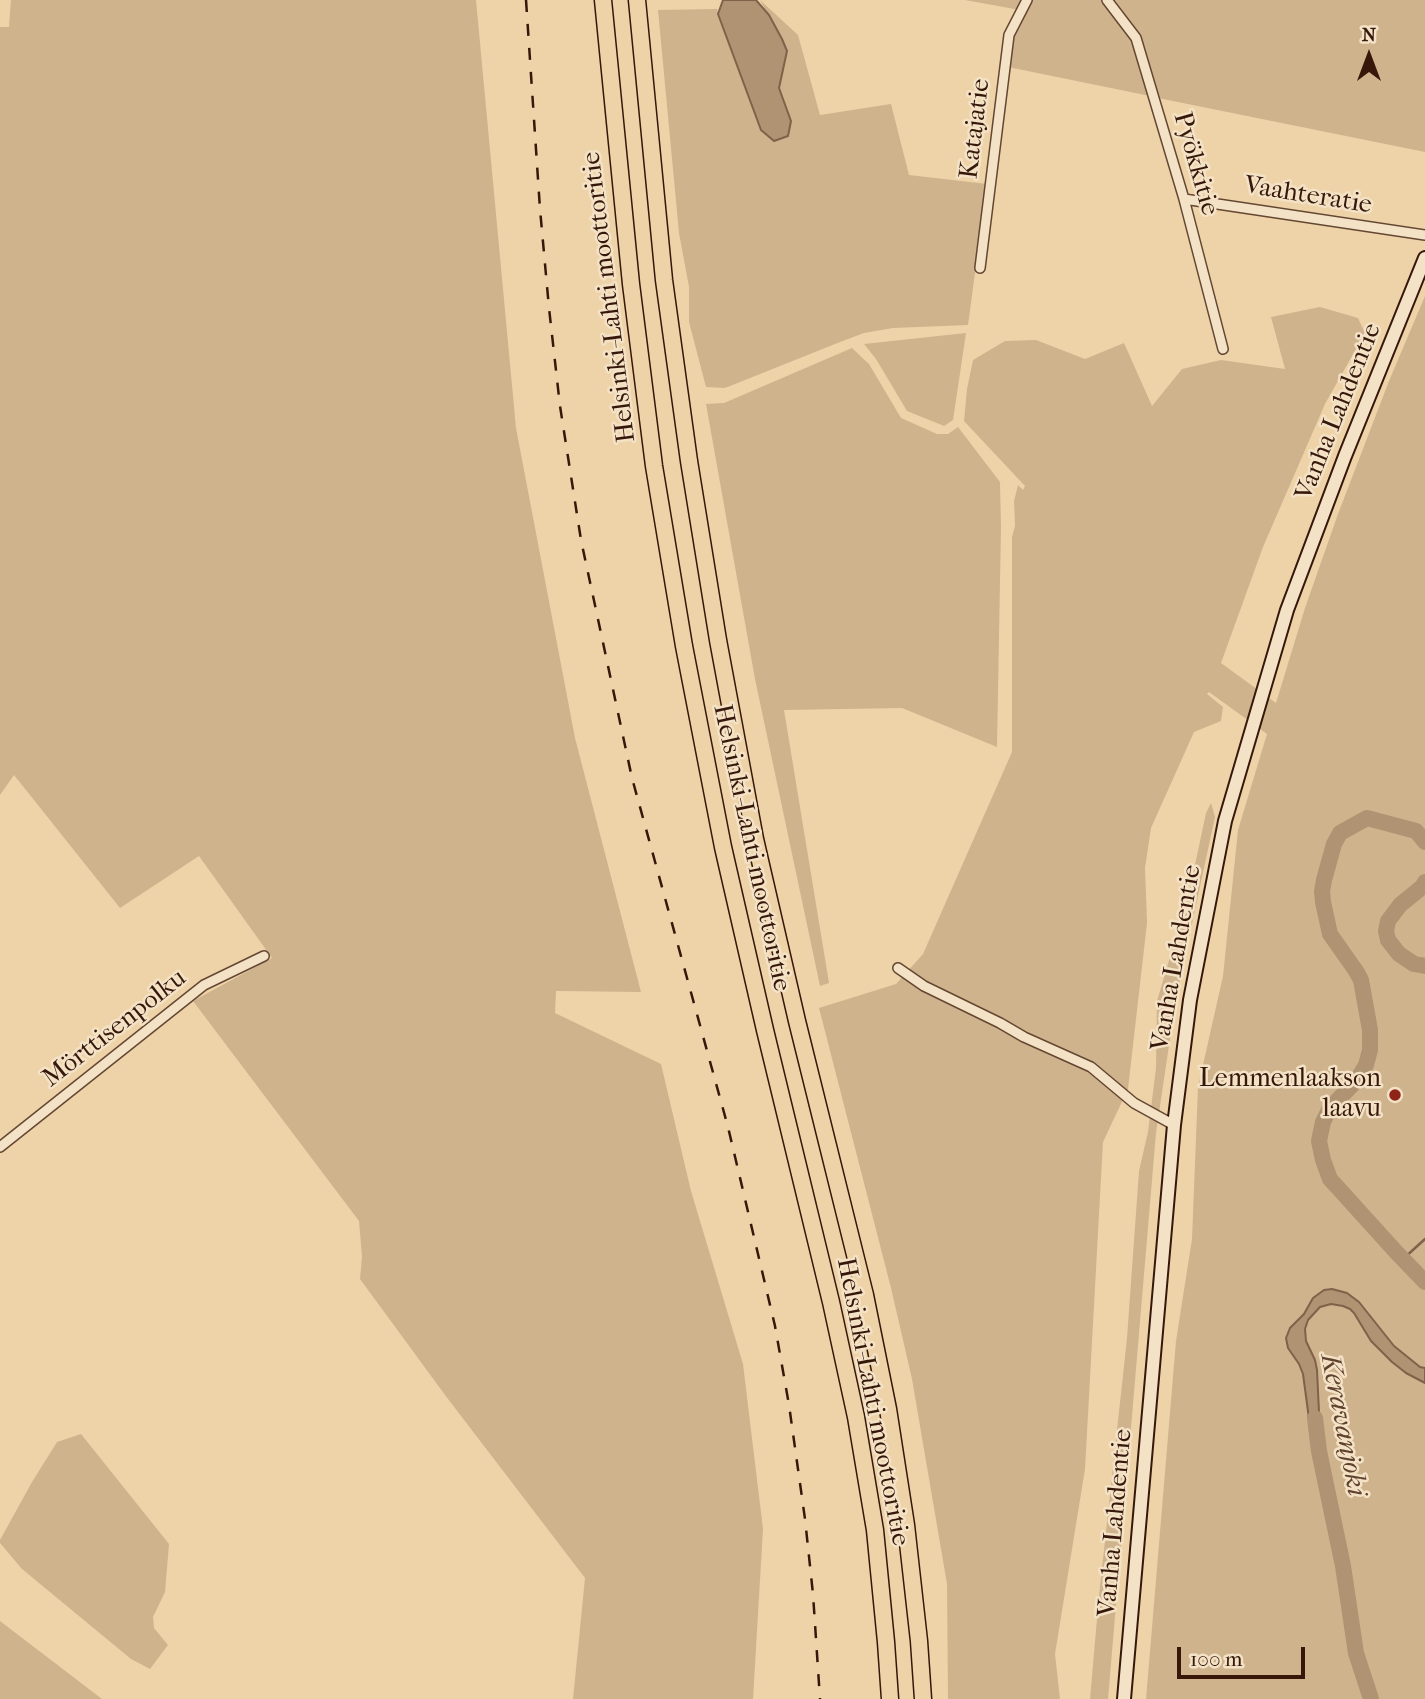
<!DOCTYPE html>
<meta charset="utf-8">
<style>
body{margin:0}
#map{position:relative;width:1425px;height:1699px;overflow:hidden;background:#eed3a8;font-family:"IM FELL French Canon",serif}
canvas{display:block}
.north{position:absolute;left:1334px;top:21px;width:70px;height:70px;-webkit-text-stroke:5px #f4e2c6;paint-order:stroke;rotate:0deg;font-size:19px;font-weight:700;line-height:28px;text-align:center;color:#36180b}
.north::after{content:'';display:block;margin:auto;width:24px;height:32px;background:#36180b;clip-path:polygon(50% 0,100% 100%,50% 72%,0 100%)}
.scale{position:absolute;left:1177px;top:1647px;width:128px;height:32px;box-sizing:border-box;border:4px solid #36180b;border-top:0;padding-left:9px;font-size:21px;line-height:24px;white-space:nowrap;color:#36180b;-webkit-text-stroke:5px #f4e2c6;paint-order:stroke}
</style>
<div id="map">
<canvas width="1425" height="1699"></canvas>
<div class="north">N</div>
<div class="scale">100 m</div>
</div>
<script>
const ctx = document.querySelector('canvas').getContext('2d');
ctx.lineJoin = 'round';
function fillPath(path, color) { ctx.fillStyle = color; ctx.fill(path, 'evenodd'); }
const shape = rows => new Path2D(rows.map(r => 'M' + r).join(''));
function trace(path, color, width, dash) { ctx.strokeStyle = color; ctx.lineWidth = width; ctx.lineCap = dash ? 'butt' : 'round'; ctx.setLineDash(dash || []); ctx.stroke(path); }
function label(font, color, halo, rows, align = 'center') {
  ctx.font = font + ' "IM FELL French Canon",serif'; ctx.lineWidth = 5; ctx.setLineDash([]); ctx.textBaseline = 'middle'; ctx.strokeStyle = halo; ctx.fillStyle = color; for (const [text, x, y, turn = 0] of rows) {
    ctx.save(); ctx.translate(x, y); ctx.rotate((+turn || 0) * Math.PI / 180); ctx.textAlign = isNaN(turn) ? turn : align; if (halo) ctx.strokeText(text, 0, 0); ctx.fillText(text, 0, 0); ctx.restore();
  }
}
fillPath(shape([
 [11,0,476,0,516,428,575,738,641,992,556,991,555,1013,661,1064,691,1191,743,1364,763,1529,753,1699,573,1699,585,1578,445,1395,360,1279,362,1257,359,1221,193,1001,272,958,199,856,120,908,14,775,0,795,0,27,9,27],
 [760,0,798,35,820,115,891,104,909,175,987,184,968,325,893,328,864,333,840,342,725,388,706,387,689,322,689,287,679,233,658,10,717,9,761,130,791,121,779,88,787,51,782,39],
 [965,0,1024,0,1020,10],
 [1029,0,1104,0,1133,40,1150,96,1008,67,1012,35],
 [1112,0,1425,0,1425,152,1158,98,1139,34],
 [1425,296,1425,1699,1146,1699,1176,1341,1192,1239,1198,1087,1223,976,1238,830,1267,734,1209,692,1207,694,1223,707,1221,721,1194,732,1151,828,1145,868,1147,923,1128,1089,1103,1142,1085,1469,1055,1654,1060,1699,948,1699,947,1584,912,1379,891,1288,819,1008,896,984,923,954,1012,752,1012,537,1015,526,1014,501,1018,485,1023,490,1025,486,964,421,967,389,973,360,1005,341,1036,340,1085,359,1124,343,1152,406,1182,369,1221,360,1285,369,1271,317,1320,307,1358,318,1365,333,1325,404,1263,547,1221,663,1276,703,1305,608,1338,514,1389,381],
 [966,333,953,420,944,426,907,411,876,359,864,344],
 [852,348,869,364,901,418,937,434,948,434,958,427,1000,482,1001,527,997,747,902,708,784,710,829,983,820,986,755,679,706,404,724,403],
 [1211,803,1215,817,1176,998,1156,1133,1108,1699,1090,1699,1099,1596,1127,1338,1139,1171,1148,1132,1156,1068,1157,1001,1189,893,1206,813],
 [81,1434,169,1544,165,1592,153,1617,154,1628,168,1645,150,1669,131,1659,22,1569,0,1543,0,1540,32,1482,57,1442],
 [0,1621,102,1699,0,1699]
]), '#cfb38d');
const water = shape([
 [723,0,756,0,769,15,782,39,787,51,779,88,791,121,788,136,774,141,761,130,718,14,723,0],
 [1332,1289,1347,1293,1359,1302,1394,1346,1420,1367,1425,1368,1425,1383,1406,1373,1392,1362,1371,1341,1354,1313,1350,1309,1343,1306,1331,1304,1320,1307,1308,1320,1305,1329,1306,1341,1315,1360,1317,1370,1319,1412,1324,1439,1312,1441,1303,1374,1299,1364,1288,1348,1286,1338,1290,1328,1304,1314,1313,1298,1324,1290,1332,1289]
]);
fillPath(water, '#af9373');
trace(water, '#7f6249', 2);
trace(shape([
 [1403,1259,1425,1239]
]), '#7f6249', 2.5);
trace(shape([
 [1425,842,1416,831,1367,818,1340,833,1334,844,1324,880,1322,891,1323,902,1330,934,1356,971,1361,980,1370,1030,1370,1050,1366,1065,1357,1080,1330,1108,1323,1122,1319,1141,1323,1160,1330,1179,1397,1253,1425,1282],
 [1425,882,1422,887,1400,905,1388,921,1386,931,1388,940,1399,954,1414,964,1425,966],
 [1315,1418,1319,1451,1343,1566,1356,1653,1371,1699]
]), '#af9373', 16);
const minor = shape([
 [1107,0,1136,38,1184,199,1223,349],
 [1184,199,1425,235],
 [980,268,1009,35,1027,0],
 [898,968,924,986,1000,1023,1024,1037,1091,1067,1134,1103,1174,1125],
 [0,1147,204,985,264,956]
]);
const secondary = shape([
 [1124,1699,1174,1125,1190,1000,1225,821,1287,610,1345,456,1425,258]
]);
const motorway = shape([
 [603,0,631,284,654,466,684,646,723,847,765,1030,831,1302,856,1417,875,1530,886,1642,890,1699],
 [637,0,664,280,689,461,718,640,755,839,797,1021,865,1295,888,1409,906,1525,919,1641,923,1699]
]);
trace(minor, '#644732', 12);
trace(secondary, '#36180b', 16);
trace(motorway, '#36180b', 19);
trace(minor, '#f4e2c6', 9);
trace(secondary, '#f4e2c6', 12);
trace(motorway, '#eed3a8', 16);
trace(shape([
 [526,0,540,209,549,308,560,406,581,540,632,778,728,1127,775,1326,789,1405,805,1519,813,1594,820,1699]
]), '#36180b', 2.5, [12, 12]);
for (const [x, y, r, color] of [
 [1395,1095,7,"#8f2418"]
]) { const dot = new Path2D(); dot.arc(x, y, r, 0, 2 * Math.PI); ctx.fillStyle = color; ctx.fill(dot); trace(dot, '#f4e2c6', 2.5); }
label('26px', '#36180b', '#f4e2c6', [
 ["Katajatie",976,129,-83],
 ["Pyökkitie",1195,164,74],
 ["Vaahteratie",1308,196,9],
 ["Helsinki-Lahti moottoritie",610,297,-97],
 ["Vanha Lahdentie",1339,412,-68],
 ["Helsinki-Lahti moottoritie",751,848,78],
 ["Vanha Lahdentie",1177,958,-80],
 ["Mörttisenpolku",115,1029,-38],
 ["Helsinki-Lahti moottoritie",872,1402,79],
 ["Vanha Lahdentie",1116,1523,-85]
]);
label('26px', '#36180b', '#f4e2c6', [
 ["Lemmenlaakson",1381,1080],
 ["laavu",1381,1110]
], 'right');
label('italic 28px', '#60432f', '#f4e2c6', [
 ["Keravanjoki",1342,1425,79]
]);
</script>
